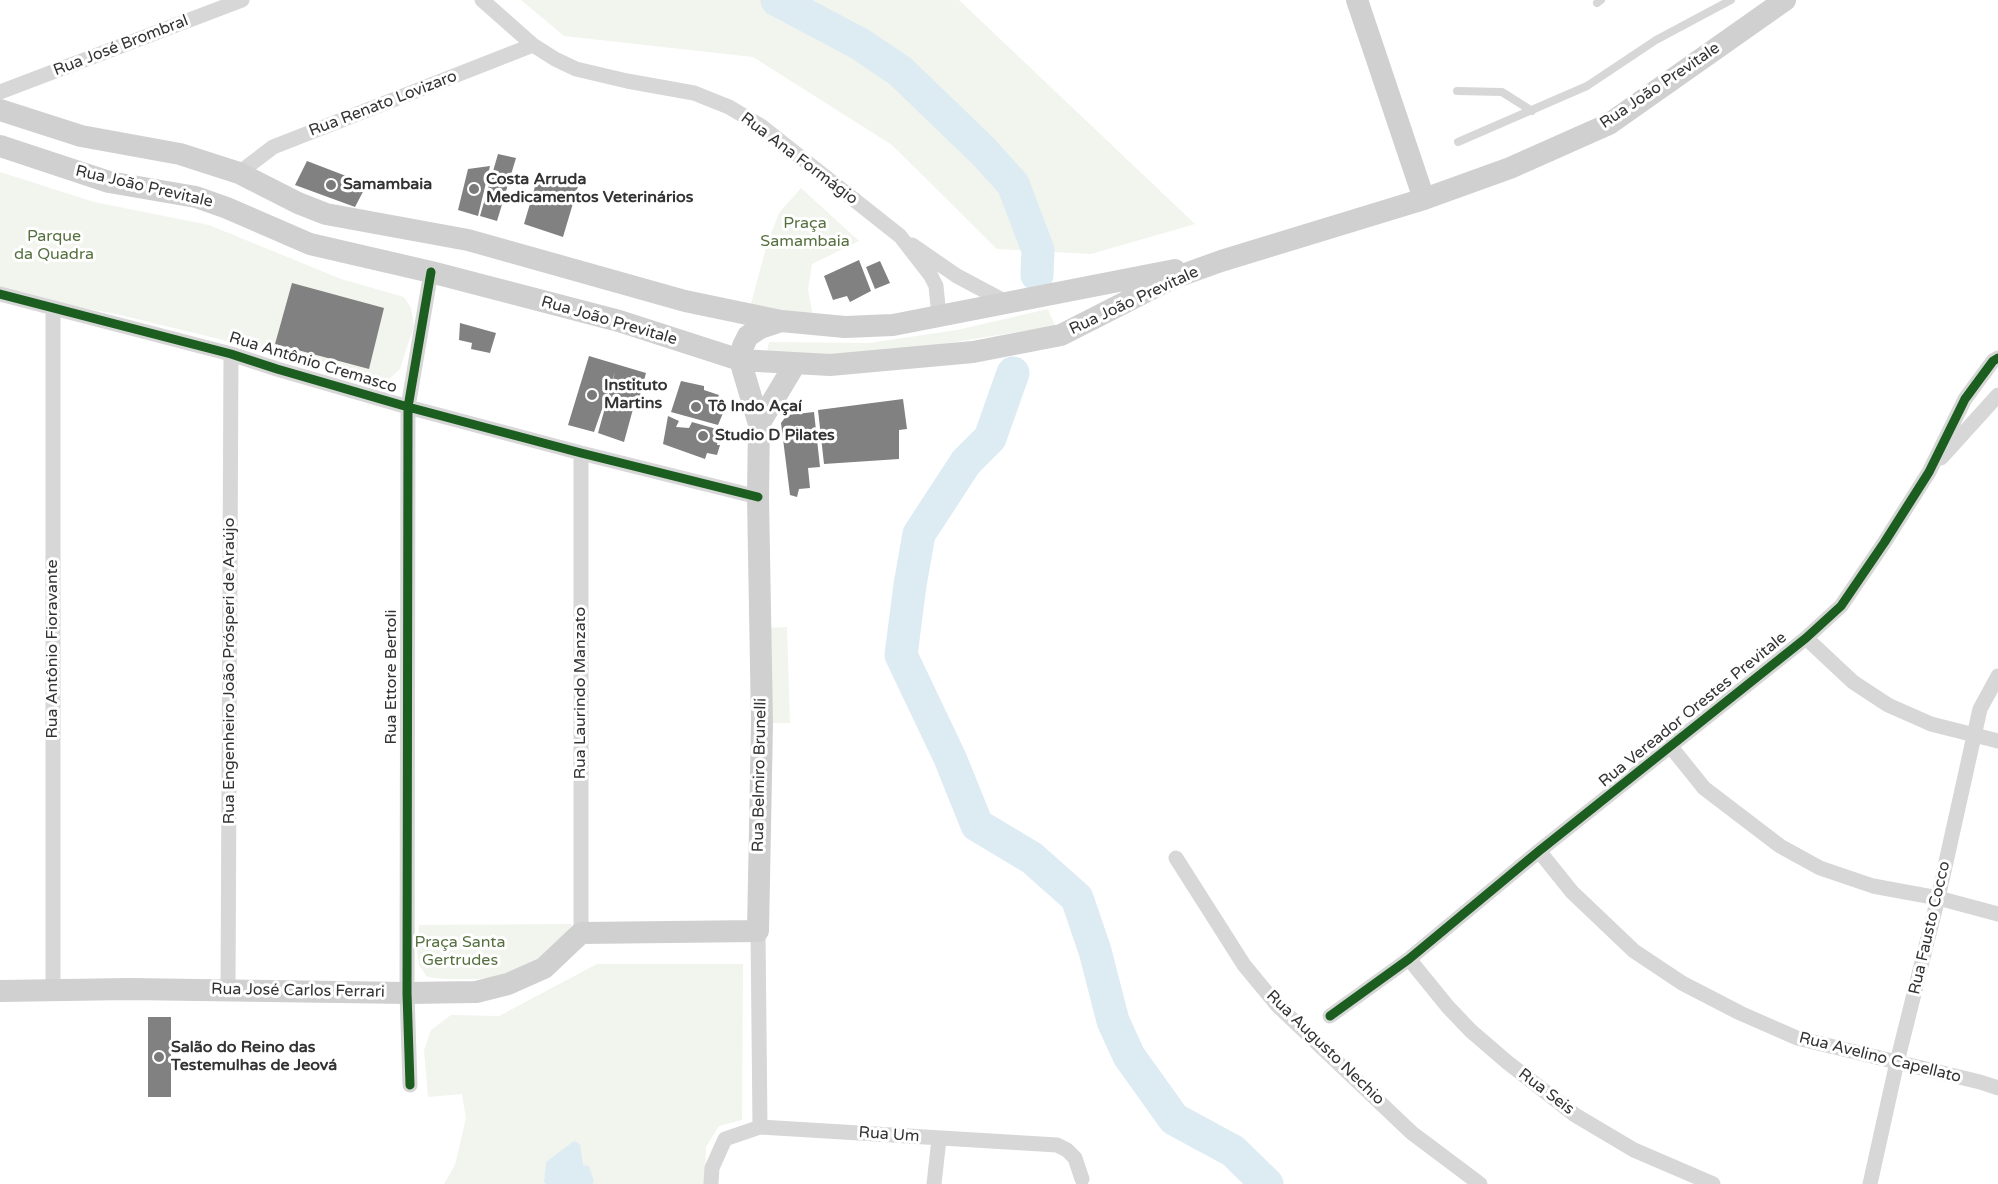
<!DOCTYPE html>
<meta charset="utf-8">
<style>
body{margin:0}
canvas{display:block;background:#fff}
</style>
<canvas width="1998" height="1184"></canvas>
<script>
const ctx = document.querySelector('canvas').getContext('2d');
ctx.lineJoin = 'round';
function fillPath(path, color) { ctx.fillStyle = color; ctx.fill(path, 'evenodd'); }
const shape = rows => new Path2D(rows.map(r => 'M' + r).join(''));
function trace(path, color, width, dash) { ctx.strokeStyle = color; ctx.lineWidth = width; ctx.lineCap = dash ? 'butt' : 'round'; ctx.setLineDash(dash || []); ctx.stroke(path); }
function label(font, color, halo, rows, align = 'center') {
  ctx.font = font + ' "Varela Round",sans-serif'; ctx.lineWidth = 6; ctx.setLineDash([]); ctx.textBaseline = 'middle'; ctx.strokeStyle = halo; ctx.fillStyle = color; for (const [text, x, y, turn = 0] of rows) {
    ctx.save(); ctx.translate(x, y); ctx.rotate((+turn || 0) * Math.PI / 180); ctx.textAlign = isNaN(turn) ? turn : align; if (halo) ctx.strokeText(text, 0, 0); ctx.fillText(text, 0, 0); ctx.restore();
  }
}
fillPath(shape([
 [521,0,959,0,1195,224,1091,254,997,249,892,145,753,57,564,36],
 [0,172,94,202,209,225,341,279,404,297,411,308,414,326,400,369,388,380,116,314,47,301,0,287],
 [801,188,859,241,812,264,808,290,813,316,749,311,767,244,779,213],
 [1048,309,1055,326,911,349,835,357,766,355,769,342,869,343,957,330],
 [787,627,790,723,771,723,768,628],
 [572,924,570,936,520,975,477,979,443,979,427,977,419,965,417,951,419,925],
 [597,964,743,964,742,1120,719,1126,706,1147,705,1184,444,1184,455,1165,466,1118,462,1094,428,1097,424,1050,431,1030,451,1015,499,1016]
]), '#f1f5ed');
fillPath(shape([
 [574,1141,580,1144,583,1165,589,1166,594,1182,592,1184,546,1184,544,1182,546,1162]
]), '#ddebf3');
trace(shape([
 [777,0,860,44,900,71,983,151,1013,184,1038,250,1037,275],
 [1013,373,990,438,966,462,919,534,910,585,901,655,950,758,977,825,1032,858,1077,898,1095,951,1113,1021,1129,1056,1174,1119,1233,1151,1267,1184]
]), '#ddebf3', 33);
fillPath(shape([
 [498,154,516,158,497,221,480,216],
 [307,161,367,184,355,207,295,185],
 [490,166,478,216,458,210,468,169],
 [539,173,579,183,563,237,524,224],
 [859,260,871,291,850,302,847,296,833,300,824,276],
 [880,261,890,283,875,289,866,267],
 [292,283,384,308,369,369,275,344],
 [460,323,496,333,490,353,471,349,472,343,459,340],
 [589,356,646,373,636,410,633,409,624,442,598,433,615,372,594,432,568,425],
 [681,381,704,386,704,390,719,395,716,401,722,402,717,412,723,413,718,425,671,412],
 [903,399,907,429,899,430,899,459,824,464,818,410],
 [814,412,820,467,808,468,810,488,799,489,797,497,790,495,781,423,787,415],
 [668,416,679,421,676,427,689,428,692,422,720,430,717,445,720,445,717,455,707,453,705,459,663,444],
 [148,1017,171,1017,171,1097,148,1097]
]), '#818181');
trace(shape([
 [1597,3,1601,0],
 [1457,91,1502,92,1532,111],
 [1458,142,1587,86,1656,40,1731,0]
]), '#d7d7d7', 8);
trace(shape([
 [482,0,533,45,555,59,576,69,627,81,694,93,729,107,761,126,900,236,931,276,936,286,938,306,936,314,932,318],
 [0,92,242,0],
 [239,173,273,147,533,45],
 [912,245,957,276,1006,302],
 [0,294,231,354,277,369,408,407,581,453,758,497],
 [53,309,53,990],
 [1941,458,1998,395],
 [1806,638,1853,682,1888,705,1931,724,1998,741],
 [1671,747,1704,788,1780,846,1820,868,1873,886,1938,898,1998,914],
 [1539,851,1572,892,1634,951,1682,983,1740,1013,1797,1038,1980,1082,1998,1088],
 [1176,858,1244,965,1277,1005,1412,1133,1480,1184],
 [758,931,760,1127],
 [581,933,581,453],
 [1409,959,1448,1007,1471,1031,1507,1062,1575,1115,1634,1150,1713,1184],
 [228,989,231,354],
 [1330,1016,1409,959,1539,851,1806,638,1841,606,1884,543,1929,472,1965,399,1993,361,1998,358],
 [410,1085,407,993,408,407,431,272],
 [711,1184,712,1168,725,1139,760,1127,1057,1145,1067,1150,1075,1158,1082,1179],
 [934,1184,939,1139],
 [1870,1184,1897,1062,1938,898,1980,709,1998,676]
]), '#d7d7d7', 15);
trace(shape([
 [1357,0,1424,199],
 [0,110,81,136,180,154,239,173,298,203,326,214,468,240,685,301,781,321,845,327,893,325,1175,270],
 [0,146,109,182,196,197,227,208,310,244,431,272,619,321,740,360,830,365,973,352,1061,335,1171,279,1221,261,1424,199,1510,168,1609,124,1785,0],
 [759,424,795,364],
 [0,991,129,989,407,993,476,992,508,984,544,968,581,933,758,931,762,723,758,497,759,424,740,360,743,346,748,336,760,328,781,321]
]), '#d0d0d0', 22);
trace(shape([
 [0,294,231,354,277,369,408,407,581,453,758,497],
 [1330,1016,1409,959,1539,851,1806,638,1841,606,1884,543,1929,472,1965,399,1993,361,1998,358],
 [410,1085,407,993,408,407,431,272]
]), '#1b5e20', 9);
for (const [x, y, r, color] of [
 [331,185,6,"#7a7a7a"],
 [474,189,6,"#7a7a7a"],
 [592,395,6,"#7a7a7a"],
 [696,407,6,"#7a7a7a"],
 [703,436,6,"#7a7a7a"],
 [159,1057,6,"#7a7a7a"]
]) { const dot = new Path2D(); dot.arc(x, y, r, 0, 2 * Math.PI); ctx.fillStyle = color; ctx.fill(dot); trace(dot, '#fff', 2); }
label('16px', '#333', '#fff', [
 ["Rua José Brombral",121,46,-21],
 ["Rua João Previtale",1660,86,-34],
 ["Rua Renato Lovizaro",383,104,-21],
 ["Rua Ana Formágio",799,159,37],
 ["Rua João Previtale",144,187,13],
 ["Rua João Previtale",1134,301,-25],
 ["Rua João Previtale",609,321,16],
 ["Rua Antônio Cremasco",313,363,17],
 ["Rua Antônio Fioravante",53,649,-90],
 ["Rua Engenheiro João Prósperi de Araújo",230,671,-90],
 ["Rua Ettore Bertoli",392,677,-90],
 ["Rua Laurindo Manzato",581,693,-90],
 ["Rua Vereador Orestes Previtale",1693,710,-39],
 ["Rua Belmiro Brunelli",760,775,-89],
 ["Rua Fausto Cocco",1930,928,-77],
 ["Rua José Carlos Ferrari",298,991,1],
 ["Rua Augusto Nechio",1325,1048,44],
 ["Rua Avelino Capellato",1880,1058,14],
 ["Rua Seis",1546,1092,37],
 ["Rua Um",889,1135,4]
]);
label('bold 16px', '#333', '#fff', [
 ["Costa Arruda",486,180],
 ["Medicamentos Veterinários",486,198],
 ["Samambaia",343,185],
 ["Instituto",604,386],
 ["Martins",604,404],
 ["Tô Indo Açaí",708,407],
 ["Studio D Pilates",715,436],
 ["Salão do Reino das",171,1048],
 ["Testemulhas de Jeová",171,1066]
], 'left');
label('16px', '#56703f', '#fff', [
 ["Praça",805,224],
 ["Samambaia",805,242],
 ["Parque",54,237],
 ["da Quadra",54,255],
 ["Praça Santa",460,943],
 ["Gertrudes",460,961]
]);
</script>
